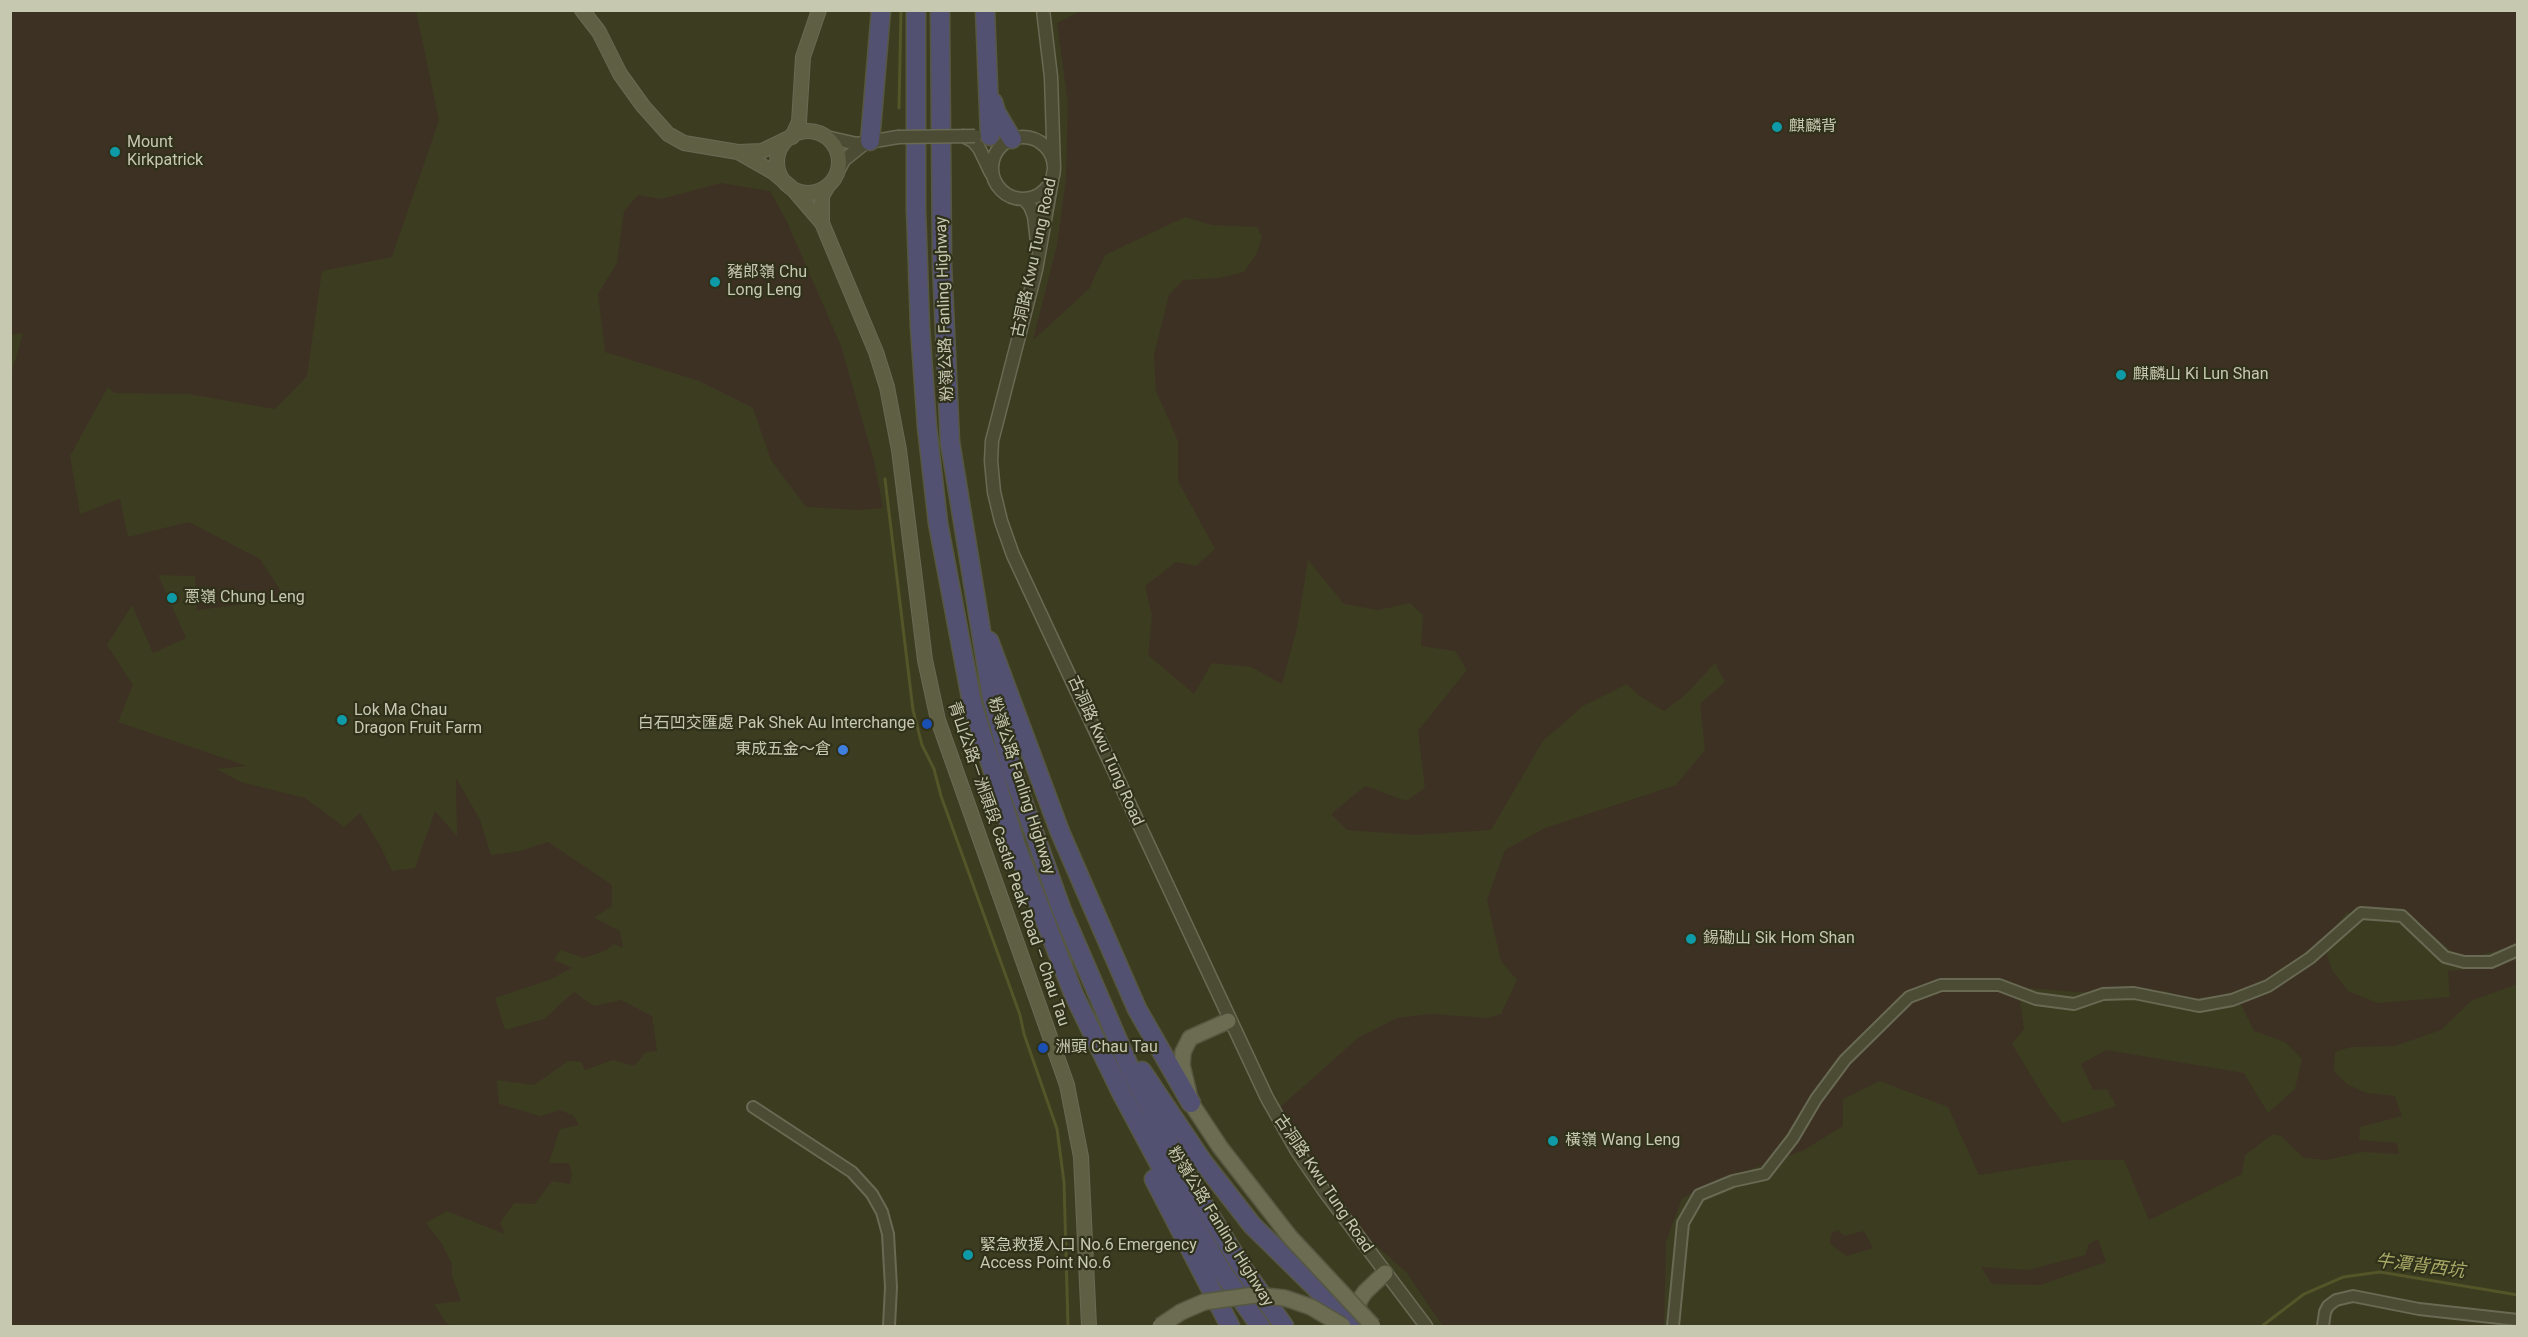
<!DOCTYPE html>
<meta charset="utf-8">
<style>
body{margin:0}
#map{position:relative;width:2528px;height:1337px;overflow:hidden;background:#3c3c21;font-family:Roboto,sans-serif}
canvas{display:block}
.frame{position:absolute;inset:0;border:12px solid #c7c8b0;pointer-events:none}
</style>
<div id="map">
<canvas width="2528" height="1337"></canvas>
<div class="frame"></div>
</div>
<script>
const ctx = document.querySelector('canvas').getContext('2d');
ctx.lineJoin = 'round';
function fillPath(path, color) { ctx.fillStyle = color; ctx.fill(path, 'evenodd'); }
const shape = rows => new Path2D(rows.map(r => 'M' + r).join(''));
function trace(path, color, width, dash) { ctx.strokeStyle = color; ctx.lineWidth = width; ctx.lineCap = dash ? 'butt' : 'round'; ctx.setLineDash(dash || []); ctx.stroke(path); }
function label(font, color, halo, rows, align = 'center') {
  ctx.font = font + ' Roboto,"Noto Sans SC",sans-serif'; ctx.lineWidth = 4.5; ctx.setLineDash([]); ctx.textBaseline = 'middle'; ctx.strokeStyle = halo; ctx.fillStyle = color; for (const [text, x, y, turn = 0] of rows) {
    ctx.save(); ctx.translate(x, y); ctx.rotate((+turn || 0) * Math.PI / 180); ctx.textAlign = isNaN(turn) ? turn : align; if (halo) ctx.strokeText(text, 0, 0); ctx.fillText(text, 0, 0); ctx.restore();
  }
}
fillPath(shape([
 [11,10,416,11,439,120,392,257,322,271,307,376,275,409,188,394,114,393,108,387,70,456,80,514,120,499,128,537,189,522,260,559,286,599,197,610,195,576,158,575,186,638,153,653,132,605,107,645,133,685,118,722,247,766,216,769,241,782,305,798,344,827,360,813,381,847,392,871,415,868,435,811,457,836,456,778,480,820,491,855,520,851,548,842,612,885,612,906,594,918,620,931,623,948,613,944,607,950,584,958,560,950,554,960,572,968,549,980,495,998,505,1030,544,1019,574,992,594,1006,621,1000,652,1016,657,1051,646,1052,634,1066,613,1060,585,1070,581,1062,568,1061,534,1085,497,1080,499,1104,540,1116,560,1110,574,1116,579,1125,560,1129,549,1163,569,1163,572,1174,570,1184,552,1181,535,1204,514,1203,500,1223,505,1234,447,1211,426,1223,442,1244,452,1264,452,1275,461,1301,434,1304,446,1323,452,1326,11,1326,10,379,23,333,11,335],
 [1081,11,2517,11,2517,945,2473,957,2453,953,2425,928,2382,910,2346,913,2323,942,2332,970,2348,991,2378,1003,2450,997,2448,971,2477,968,2511,959,2517,962,2517,984,2471,1001,2441,1030,2395,1046,2351,1047,2335,1052,2334,1071,2348,1085,2367,1093,2395,1096,2402,1116,2360,1127,2359,1140,2397,1143,2399,1154,2362,1152,2326,1160,2304,1158,2281,1136,2273,1134,2245,1155,2242,1174,2149,1220,2124,1160,2072,1160,1979,1175,1948,1107,1880,1081,1843,1099,1843,1126,1804,1150,1719,1181,1682,1198,1666,1242,1664,1326,1443,1326,1406,1272,1368,1238,1304,1159,1278,1109,1358,1038,1397,1018,1432,1014,1487,1018,1501,1014,1517,980,1501,961,1487,900,1505,850,1545,828,1676,785,1705,750,1700,704,1725,682,1715,663,1685,695,1664,711,1638,695,1627,684,1583,706,1543,741,1491,830,1415,835,1347,830,1331,814,1365,786,1406,801,1425,788,1418,731,1467,670,1455,651,1421,646,1423,615,1410,603,1378,610,1344,604,1308,560,1297,628,1282,684,1251,667,1212,663,1194,694,1148,655,1152,616,1145,586,1176,562,1196,566,1215,549,1178,481,1178,441,1156,391,1154,354,1169,295,1183,280,1219,278,1244,272,1257,253,1262,236,1257,227,1212,225,1185,217,1105,255,1089,289,1033,340,1057,245,1066,179,1068,103,1057,23],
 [2029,988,2076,992,2165,991,2185,998,2209,1000,2236,994,2254,1031,2285,1042,2302,1059,2295,1089,2268,1113,2244,1073,2106,1050,2081,1064,2093,1090,2107,1089,2116,1106,2063,1123,2049,1105,2012,1044,2024,1029,2020,1000],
 [721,183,770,191,787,222,841,346,874,461,883,508,860,510,806,507,771,460,753,408,699,381,605,352,598,294,617,263,624,211,638,195,661,199],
 [1838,1230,1844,1236,1864,1231,1873,1248,1847,1256,1830,1244,1831,1234],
 [2098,1239,2106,1262,2040,1285,1992,1284,1981,1267,2028,1270,2085,1255,2089,1244]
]), '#3d3123');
trace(shape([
 [899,108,901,10],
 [885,479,913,710,922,745,934,769,941,796,1020,1015,1024,1034,1057,1129,1064,1182,1068,1326],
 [2262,1326,2304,1294,2343,1277,2380,1272,2518,1295]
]), '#545528', 3);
const minor = shape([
 [753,1107,852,1172,872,1194,882,1212,888,1234,891,1287,889,1326],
 [1673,1326,1683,1223,1699,1195,1733,1181,1765,1174,1793,1138,1816,1099,1845,1060,1909,997,1941,985,1999,985,2036,999,2074,1004,2103,994,2134,993,2199,1006,2232,1000,2268,986,2310,958,2361,913,2402,916,2445,957,2464,962,2491,962,2518,950],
 [2323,1326,2325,1312,2328,1306,2336,1300,2353,1296,2419,1309,2518,1320]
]);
const tertiary = shape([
 [1043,10,1051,77,1054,169,1036,270,992,441,991,461,994,492,1001,521,1013,555,1267,1098,1297,1151,1325,1192,1426,1326],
 [963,136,973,141,979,148,991,173],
 [826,137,857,144,898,137],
 '992 168a31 31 0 1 1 62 0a31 31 0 1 1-62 0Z',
 [837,173,844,160,864,144],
 [1024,199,1030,206,1034,216,1037,242]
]);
const secondary = shape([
 [582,10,599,32,620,74,643,106,668,134,684,143,738,152,762,151,789,138],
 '777 162a31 31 0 1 1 62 0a31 31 0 1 1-62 0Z',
 [792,137,799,122,803,57,819,10],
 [738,152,773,172,792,188,822,223,876,352,887,387,899,450,925,660,938,720,1067,1085,1081,1157,1089,1326],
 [822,223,822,196,828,186]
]);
const primary = shape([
 [1220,1147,1191,1103,1182,1065,1183,1052,1190,1038,1228,1021],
 [1357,1319,1359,1301,1365,1292,1385,1273]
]);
const motorway = shape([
 [916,10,916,209,920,327,927,427,938,523,972,703,1016,846,1074,995,1121,1092,1169,1182,1225,1276,1260,1326],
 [940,10,942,265,950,442,992,698,1012,771,1062,911,1131,1071,1184,1173,1242,1267,1284,1326],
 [985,10,990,136],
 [993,102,996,112,1012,139],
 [870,141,881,10],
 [989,641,1060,832,1137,1009,1191,1103],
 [1142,1071,1203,1162,1252,1225,1316,1288,1350,1326],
 [1154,1179,1230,1326]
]);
trace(minor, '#696a53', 14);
trace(tertiary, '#696a53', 15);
trace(secondary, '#696a53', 16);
trace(primary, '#575841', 18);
trace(motorway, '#565740', 21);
trace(minor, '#4c4c35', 10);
trace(tertiary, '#4c4c35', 12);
trace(secondary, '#5e5f43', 14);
trace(primary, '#6c6c53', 15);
trace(motorway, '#535172', 18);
const tertiaryBridge = shape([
 [898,137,975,136]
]);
const primaryBridge = shape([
 [1220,1147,1290,1237,1373,1326],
 [1160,1326,1181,1312,1204,1302,1255,1295,1285,1298,1311,1307,1343,1326]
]);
trace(tertiaryBridge, '#696a53', 15, []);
trace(primaryBridge, '#575841', 18, []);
trace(tertiaryBridge, '#4c4c35', 12);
trace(primaryBridge, '#6c6c53', 15);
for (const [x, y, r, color] of [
 [1777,127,6,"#0f9aa8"],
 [115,152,6,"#0f9aa8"],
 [715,282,6,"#0f9aa8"],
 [2121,375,6,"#0f9aa8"],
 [172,598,6,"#0f9aa8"],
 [342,720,6,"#0f9aa8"],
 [927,724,6,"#1a4fb4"],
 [843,750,6,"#3f7fe0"],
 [1691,939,6,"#0f9aa8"],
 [1043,1048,6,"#1a4fb4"],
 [1553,1141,6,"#0f9aa8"],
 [968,1255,6,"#0f9aa8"]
]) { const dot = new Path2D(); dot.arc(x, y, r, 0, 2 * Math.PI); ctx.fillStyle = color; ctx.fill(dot); trace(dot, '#30311a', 2); }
label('16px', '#c7c8b0', '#30311a', [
 ["麒麟背",1789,127],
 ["Mount",127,143],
 ["Kirkpatrick",127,161],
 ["豬郎嶺 Chu",727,273],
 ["Long Leng",727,291],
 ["麒麟山 Ki Lun Shan",2133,375],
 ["蔥嶺 Chung Leng",184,598],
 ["Lok Ma Chau",354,711],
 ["Dragon Fruit Farm",354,729],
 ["白石凹交匯處 Pak Shek Au Interchange",915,724,"right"],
 ["東成五金～倉",831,750,"right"],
 ["錫磡山 Sik Hom Shan",1703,939],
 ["洲頭 Chau Tau",1055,1048],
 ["橫嶺 Wang Leng",1565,1141],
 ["緊急救援入口 No.6 Emergency",980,1246],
 ["Access Point No.6",980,1264]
], 'left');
label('16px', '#c7c8b0', '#30311a', [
 ["古洞路 Kwu Tung Road",1035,258,-78],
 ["粉嶺公路 Fanling Highway",945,309,-92],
 ["古洞路 Kwu Tung Road",1105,751,66],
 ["粉嶺公路 Fanling Highway",1021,786,72],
 ["青山公路－洲頭段 Castle Peak Road – Chau Tau",1008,864,71],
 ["古洞路 Kwu Tung Road",1323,1184,56],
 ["粉嶺公路 Fanling Highway",1220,1227,58]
]);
label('italic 18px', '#a9a967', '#30311a', [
 ["牛潭背西坑",2420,1267,7]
]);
</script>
